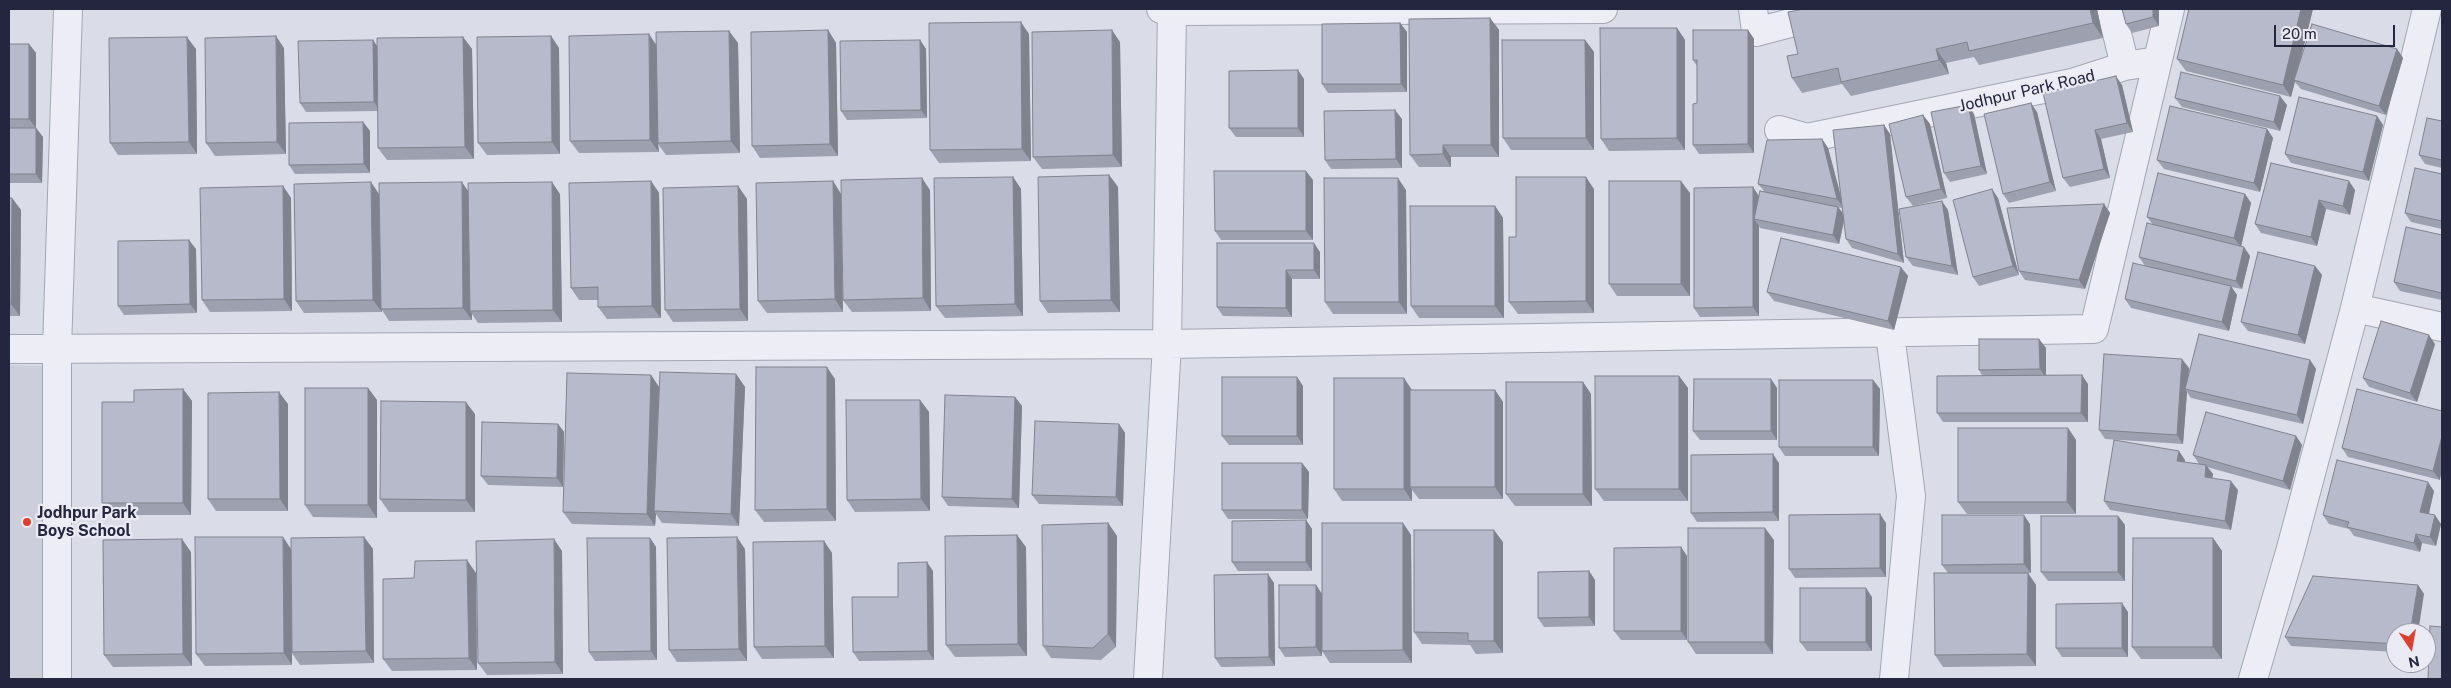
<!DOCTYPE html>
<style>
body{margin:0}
#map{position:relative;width:2451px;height:688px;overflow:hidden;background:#dadce7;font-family:"Public Sans",sans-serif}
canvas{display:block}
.frame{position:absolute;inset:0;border:10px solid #23263e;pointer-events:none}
.north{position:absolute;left:2386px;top:623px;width:50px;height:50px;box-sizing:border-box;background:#eaebf5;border:1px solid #9a9cac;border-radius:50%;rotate:168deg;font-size:14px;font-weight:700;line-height:20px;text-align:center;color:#23263e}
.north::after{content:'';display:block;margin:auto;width:18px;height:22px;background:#dc4030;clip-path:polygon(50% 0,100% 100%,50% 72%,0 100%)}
.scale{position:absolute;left:2274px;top:25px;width:121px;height:22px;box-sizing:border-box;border:2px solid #23263e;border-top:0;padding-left:6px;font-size:15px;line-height:18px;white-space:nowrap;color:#23263e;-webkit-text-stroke:4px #eaebf5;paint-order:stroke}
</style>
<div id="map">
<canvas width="2451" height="688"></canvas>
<div class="frame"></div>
<div class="north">N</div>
<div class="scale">20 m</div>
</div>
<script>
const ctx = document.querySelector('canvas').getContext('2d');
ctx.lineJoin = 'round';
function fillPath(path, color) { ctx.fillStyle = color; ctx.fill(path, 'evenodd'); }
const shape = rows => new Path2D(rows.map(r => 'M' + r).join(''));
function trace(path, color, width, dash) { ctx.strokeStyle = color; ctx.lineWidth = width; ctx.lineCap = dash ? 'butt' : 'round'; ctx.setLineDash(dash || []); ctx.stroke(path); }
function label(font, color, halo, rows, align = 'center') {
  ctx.font = font + ' "Public Sans",sans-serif'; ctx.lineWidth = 4.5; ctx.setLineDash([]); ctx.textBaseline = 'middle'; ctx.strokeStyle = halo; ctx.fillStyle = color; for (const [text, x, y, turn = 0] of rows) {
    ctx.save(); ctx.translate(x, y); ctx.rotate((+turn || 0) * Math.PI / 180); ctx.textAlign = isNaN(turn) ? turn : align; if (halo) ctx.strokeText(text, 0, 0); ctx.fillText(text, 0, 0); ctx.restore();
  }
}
fillPath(shape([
 [9,365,44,366,46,679,9,679]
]), '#cccedc');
const street = shape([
 [1161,9,1172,11,1603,9],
 [1753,9,1756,32,1844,9],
 [2111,9,2125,66],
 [1779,130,1807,138,2072,83,2125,66,2157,61],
 [2355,308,2442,327],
 [1890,334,1911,496,1894,679],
 [9,349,1167,344,2094,329,2170,9],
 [57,679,57,349,68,9],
 [1148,679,1167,344,1172,9],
 [2253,679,2290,552,2355,308,2427,9]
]);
trace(street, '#a3a5b4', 30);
trace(street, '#edeef5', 28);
fillPath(shape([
 [2097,9,2103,38,1979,65,1974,57,1946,63,1949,74,1851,96,1842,84,1802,93,1792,78],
 [2122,9,2159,9,2159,26,2132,33,2126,24],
 [2189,9,2313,9,2299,65,2397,49,2403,58,2386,115,2301,89,2295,82,2291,97,2186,71,2177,59],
 [1490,18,1499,30,1499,157,1451,157,1451,167,1419,167,1410,155],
 [1400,23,1407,32,1407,92,1328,93,1322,84],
 [1677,28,1685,40,1685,150,1609,151,1601,139],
 [828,30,836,43,838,156,760,158,752,146],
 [1748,30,1754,39,1754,153,1699,154,1693,145,1697,103,1697,66,1693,60],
 [729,31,738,43,740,153,666,155,658,144,659,152,579,153,570,141,657,46],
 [1029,34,1031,161,939,163,930,150],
 [551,36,559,48,560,154,487,155,478,143],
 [463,37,472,49,474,159,387,160,378,148,378,111,306,112,300,103,373,40,377,46],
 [920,40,926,49,927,118,847,120,841,111],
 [1585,40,1594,52,1594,150,1511,150,1503,138],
 [1120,42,1122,167,1042,169,1033,157],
 [9,44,29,44,36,53,36,128,43,137,42,183,9,183],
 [284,48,286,154,215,156,206,143],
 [196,49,197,154,118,155,110,143],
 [1304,79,1304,137,1236,137,1229,128],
 [2122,85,2133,132,2101,139,2110,178,2070,187,2063,178],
 [2175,98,2287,105,2280,131,2182,107],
 [2037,112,2056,191,2009,203,2003,194],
 [1974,114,1987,174,1950,182,1944,173],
 [1923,115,1930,124,1947,198,1913,206,1906,197],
 [2377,116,2383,125,2369,181,2291,163,2285,154],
 [1402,119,1402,168,1331,169,1325,160],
 [2442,121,2442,168,2425,164,2419,155],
 [363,122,370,131,370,173,295,174,289,165],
 [1884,125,1890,134,1904,263,1852,248,1846,239,1844,221,1839,244,1760,228,1759,226,1759,316,1700,317,1694,308,1759,196,1764,191,1758,184,1822,139,1828,148,1841,197],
 [1837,207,1842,208,1843,214,1838,207],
 [2267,129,2273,138,2260,192,2164,169,2157,160],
 [2271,163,2355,190,2350,215,2326,209,2317,246,2261,233,2255,224],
 [2442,174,2442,229,2411,222,2405,213],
 [1109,175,1118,187,1120,312,1048,313,1040,301],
 [1013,177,1021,189,1023,316,945,318,936,306],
 [1313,180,1313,240,1221,240,1215,231],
 [651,181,659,193,661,318,607,319,598,307,598,300,579,300,571,288],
 [833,181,841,194,843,312,767,313,758,301],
 [283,186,291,198,292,311,210,312,202,300],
 [738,186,747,199,748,321,673,322,665,310],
 [1594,189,1594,313,1518,314,1509,302,1516,237],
 [468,190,560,194,562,322,478,323,472,314,472,320,389,321,382,310,382,312,304,313,296,301,379,194],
 [930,190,931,311,852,312,843,300],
 [1406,190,1407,314,1333,314,1325,302],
 [1690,193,1690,296,1617,296,1609,284],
 [2245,194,2251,203,2241,246,2250,256,2242,289,2231,287,2237,295,2229,331,2131,308,2125,299,2145,266,2139,257,2153,225,2147,217],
 [9,198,12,198,21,210,20,316,9,316],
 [1998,198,2019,275,1979,286,1973,277],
 [2104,204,2110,213,2085,289,2025,280,2019,271],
 [1495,206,1503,218,1504,318,1419,318,1411,306],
 [1948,210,1958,275,1913,266,1906,257],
 [2442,235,2442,300,2400,291,2394,282],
 [196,249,197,313,124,315,118,306],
 [1320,252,1320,279,1292,279,1292,317,1223,316,1217,307],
 [2315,266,2322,275,2305,344,2248,331,2241,322],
 [1908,276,1894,330,1774,301,1767,292],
 [2039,339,2046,348,2046,375,2088,384,2088,422,1943,422,1937,413,1982,375,1979,370],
 [2435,344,2417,402,2369,387,2363,378],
 [2310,360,2316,369,2303,424,2191,398,2187,392,2183,444,2105,439,2099,430,2189,368,2188,377],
 [736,374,745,387,739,526,662,523,656,514,655,526,572,524,563,512,651,375,659,387],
 [1679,376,1688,388,1688,501,1604,501,1595,489],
 [1297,377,1303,386,1303,445,1229,445,1222,436],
 [835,379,836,521,764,522,755,510],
 [1771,379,1777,388,1777,440,1700,440,1693,431],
 [1873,380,1880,389,1879,456,1785,456,1779,447],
 [1583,382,1591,394,1592,506,1515,506,1506,494],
 [368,388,377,400,377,518,313,517,305,505],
 [183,389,192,401,191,515,110,515,102,503,134,402],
 [1412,390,1495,390,1503,402,1503,499,1419,499,1412,490,1412,501,1342,501,1334,489],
 [1015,397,1022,406,1019,508,948,506,942,497],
 [920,400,929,412,930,511,855,512,847,500],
 [288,404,288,511,216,511,208,499],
 [2442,411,2440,480,2348,457,2342,448],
 [475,414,475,512,389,512,380,499],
 [558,424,564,432,563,487,488,485,481,476],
 [1119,424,1125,433,1123,506,1039,504,1032,495],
 [2068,428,2076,440,2076,514,1967,514,1958,502],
 [2296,436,2302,445,2290,490,2207,467,2213,474,2212,478,2238,490,2231,530,2110,510,2104,501,2185,460,2185,462,2199,464,2193,455],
 [1302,463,1309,472,1308,519,1228,519,1222,510],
 [1779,463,1779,521,1697,522,1691,513],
 [2434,491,2429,514,2441,524,2436,546,2422,543,2420,552,2354,536,2349,529,2329,524,2323,515],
 [2118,516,2125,525,2125,581,2048,581,2041,572],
 [1306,520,1312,529,1312,571,1238,571,1232,562],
 [1108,523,1117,536,1116,647,1101,660,1051,658,1043,646],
 [1403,523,1411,535,1412,663,1330,663,1322,651,1322,629,1322,656,1285,657,1279,648,1316,585,1322,594],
 [1886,523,1886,577,1795,578,1789,569],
 [2030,524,2031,573,2028,573,2036,585,2036,666,1943,667,1935,655,1948,573,1942,565],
 [364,537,373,549,374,663,300,665,292,653,292,665,205,666,196,654,291,548],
 [650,538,656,547,657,660,595,661,589,652],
 [2213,538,2222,551,2222,659,2141,659,2132,647],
 [1774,540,1773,654,1696,654,1688,642],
 [824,541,832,553,834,658,762,659,754,647],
 [1503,542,1503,653,1476,654,1470,645,1422,644,1414,632],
 [1026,547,1027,656,955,657,946,645],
 [1681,547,1687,556,1687,640,1621,640,1614,631],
 [745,549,747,661,677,662,669,650],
 [562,551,563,674,487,675,478,663],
 [191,552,192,666,113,667,104,655],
 [933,571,934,660,859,661,853,652,898,597],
 [1589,571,1595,580,1595,626,1544,627,1538,618],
 [476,573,477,670,392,671,383,659,414,578],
 [1274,583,1275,666,1221,667,1215,658],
 [2418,585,2424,594,2396,633,2396,652,2291,646,2285,637],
 [1872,597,1872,651,1807,651,1800,642],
 [2128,612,2128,657,2062,657,2056,648]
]), '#9da0ae');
fillPath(shape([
 [2090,9,2097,9,2103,38,2093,23],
 [2153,9,2159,9,2159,26,2153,17],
 [2301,9,2313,9,2291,97,2283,85],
 [1490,18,1499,30,1499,157,1491,145],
 [1021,22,1029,34,1031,161,1022,149],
 [1400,23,1407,32,1407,92,1401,84],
 [1677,28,1685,40,1685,150,1677,138],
 [828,30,836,43,838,156,830,144],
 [1112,30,1120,42,1122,167,1113,155],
 [1748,30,1754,39,1754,153,1748,144],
 [729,31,738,43,740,153,731,141],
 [649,34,657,46,658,143,658,144,659,152,650,140],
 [276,36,284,48,286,154,277,142],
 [551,36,559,48,560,154,552,142],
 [187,37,196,49,197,154,189,142],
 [463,37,472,49,474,159,465,147],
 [373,40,379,49,380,111,374,102],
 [920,40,926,49,927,118,921,110],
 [1585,40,1594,52,1594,150,1586,138],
 [29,44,36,53,36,128,29,119],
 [1936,49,1946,63,1949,74,1939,60],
 [2397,49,2403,58,2386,115,2379,106],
 [1298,70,1304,79,1304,137,1298,128],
 [2116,76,2122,85,2133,132,2127,123],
 [2280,96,2287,105,2280,131,2274,122],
 [2031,103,2037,112,2056,191,2050,182],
 [1968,105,1974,114,1987,174,1981,166],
 [1395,110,1402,119,1402,168,1396,159],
 [1923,115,1930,124,1947,198,1941,189],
 [2377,116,2383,125,2369,181,2363,172],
 [363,122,370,131,370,173,364,164],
 [1884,125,1890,134,1904,263,1898,254],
 [36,128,43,137,42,183,36,174],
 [2267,129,2273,138,2260,192,2254,183],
 [2095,130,2101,139,2110,178,2104,169],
 [1822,139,1828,148,1844,208,1837,199],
 [1443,145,1451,157,1451,167,1443,154],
 [1306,171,1313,180,1313,240,1306,231],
 [1109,175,1118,187,1120,312,1111,300],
 [1013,177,1021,189,1023,316,1015,304],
 [1586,177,1594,189,1594,313,1586,301],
 [922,178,930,190,931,311,923,298],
 [1398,178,1406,190,1407,314,1399,302],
 [651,181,659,193,661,318,652,306],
 [833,181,841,194,843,312,835,299],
 [1681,181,1690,193,1690,296,1681,284],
 [2349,181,2355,190,2350,215,2343,206],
 [371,182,379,194,381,309,382,312,373,300],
 [462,182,470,194,470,311,472,314,472,320,463,308],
 [552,182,560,194,562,322,553,310],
 [283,186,291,198,292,311,284,299],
 [738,186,747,199,748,321,740,309],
 [1753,187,1759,196,1754,219,1759,226,1759,316,1753,307],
 [1992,189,1998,198,2019,275,2013,266],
 [2245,194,2251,203,2241,247,2234,238],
 [12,198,21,210,20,316,11,304],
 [2319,200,2326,209,2317,246,2311,237],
 [1942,201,1948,210,1958,275,1952,266],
 [2104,204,2110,213,2085,289,2079,280],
 [1495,206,1503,218,1504,318,1495,306],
 [1838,207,1845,216,1839,244,1833,235],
 [189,240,196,249,197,313,190,304],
 [1314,243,1320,252,1320,279,1314,270],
 [2244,247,2250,256,2242,289,2236,281],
 [2315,266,2322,275,2305,344,2298,335],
 [1901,267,1908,276,1894,330,1888,321],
 [1286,270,1292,279,1292,317,1286,308],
 [2231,286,2237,295,2229,331,2222,322],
 [2429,335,2435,344,2417,402,2410,393],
 [2039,339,2046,348,2046,378,2040,369],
 [2182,359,2189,368,2187,390,2185,389,2187,392,2183,444,2177,435],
 [2310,360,2316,369,2303,424,2297,415],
 [827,367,835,379,836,521,827,509],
 [736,374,745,387,739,526,731,514],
 [651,375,659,387,654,511,656,514,655,526,647,514],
 [2082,375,2088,384,2088,422,2081,413],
 [1679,376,1688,388,1688,501,1679,489],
 [1297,377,1303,386,1303,445,1297,436],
 [1404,378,1412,390,1410,487,1412,490,1412,501,1404,489],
 [1771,379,1777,388,1777,440,1771,431],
 [1873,380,1880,389,1879,456,1873,447],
 [1583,382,1591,394,1592,506,1583,494],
 [368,388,377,400,377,518,368,505],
 [183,389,192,401,191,515,183,503],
 [1495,390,1503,402,1503,499,1495,487],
 [279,392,288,404,288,511,280,499],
 [1015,397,1022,406,1019,508,1012,499],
 [920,400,929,412,930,511,921,499],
 [466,402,475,414,475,512,466,500],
 [558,424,564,432,563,487,557,478],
 [1119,424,1125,433,1123,506,1116,497],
 [2068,428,2076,440,2076,514,2067,502],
 [2296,436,2302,445,2290,490,2283,481],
 [2442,436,2442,469,2440,480,2433,471],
 [2179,451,2185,460,2184,470,2177,461],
 [1773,454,1779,463,1779,521,1773,512],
 [1302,463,1309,472,1308,519,1302,510],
 [2206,465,2213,474,2211,486,2205,477],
 [2231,481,2238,490,2231,530,2225,521],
 [2428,482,2434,491,2427,521,2420,512],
 [1880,514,1886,523,1886,577,1880,568],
 [2024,515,2030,524,2031,573,2024,564],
 [2435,515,2441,524,2436,546,2430,537],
 [2118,516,2125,525,2125,581,2118,572],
 [1306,520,1312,529,1312,571,1306,562],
 [1108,523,1117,536,1116,647,1108,634],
 [1403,523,1411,535,1412,663,1403,650],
 [1765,528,1774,540,1773,654,1765,642],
 [1494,530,1503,542,1503,653,1494,641],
 [2416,534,2422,543,2420,552,2414,543],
 [1017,535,1026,547,1027,656,1018,644],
 [283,537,291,549,292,665,284,653],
 [364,537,373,549,374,663,366,651],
 [737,537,745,549,747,661,739,649],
 [650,538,656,547,657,660,651,651],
 [2213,538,2222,551,2222,659,2213,647],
 [182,539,191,552,192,666,183,654],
 [554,539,562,551,563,674,555,662],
 [824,541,832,553,834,658,825,646],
 [1681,547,1687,556,1687,640,1681,631],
 [467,560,476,573,477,670,469,658],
 [927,562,933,571,934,660,928,651],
 [1589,571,1595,580,1595,626,1589,617],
 [2028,573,2036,585,2036,666,2027,654],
 [1268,574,1274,583,1275,666,1269,657],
 [1316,585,1322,594,1322,656,1316,647],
 [2418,585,2424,594,2418,633,2410,633],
 [1866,588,1872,597,1872,651,1866,642],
 [2122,603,2128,612,2128,657,2122,648]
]), '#80828d');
const building = shape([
 [1804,9,2090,9,2093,23,1969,51,1967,42,1936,49,1939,60,1841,82,1838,68,1792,78,1787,56,1798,54,1788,12,1804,9],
 [2122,9,2153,9,2153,17,2126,24,2122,9],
 [2189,9,2301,9,2283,85,2177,59,2189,9],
 [1490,18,1491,145,1443,145,1443,154,1410,155,1409,19,1490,18],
 [1021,22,1022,149,930,150,929,23,1021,22],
 [1400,23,1401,84,1322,84,1322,24,1400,23],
 [2312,24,2397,49,2379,106,2294,80,2312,24],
 [1600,28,1677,28,1677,138,1601,139,1600,28],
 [828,30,830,144,752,146,751,32,828,30],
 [1112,30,1113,155,1033,157,1032,32,1112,30],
 [1693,30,1748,30,1748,144,1693,145,1693,104,1697,103,1697,60,1693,60,1693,30],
 [729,31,731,141,658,143,656,32,729,31],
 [649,34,650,140,570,141,569,36,649,34],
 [276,36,277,142,206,143,205,38,276,36],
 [551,36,552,142,478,143,477,37,551,36],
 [187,37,189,142,110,143,109,38,187,37],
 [463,37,465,147,378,148,377,38,463,37],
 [373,40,374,102,300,103,298,41,373,40],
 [920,40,921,110,841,111,840,41,920,40],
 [1502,40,1585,40,1586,138,1503,138,1502,40],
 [9,44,29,44,29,119,9,119,9,44],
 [1298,70,1298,128,1229,128,1229,71,1298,70],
 [2181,72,2280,96,2274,122,2175,98,2181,72],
 [2116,76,2127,123,2095,130,2104,169,2063,178,2043,93,2116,76],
 [2299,97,2377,116,2363,172,2285,154,2299,97],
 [2031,103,2050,182,2003,194,1984,114,2031,103],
 [1968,105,1981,166,1944,173,1931,112,1968,105],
 [2170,106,2267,129,2254,183,2157,160,2170,106],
 [1395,110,1396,159,1325,160,1324,111,1395,110],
 [1923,115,1941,189,1906,197,1889,124,1923,115],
 [2427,118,2442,121,2442,160,2419,155,2427,118],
 [363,122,364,164,289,165,289,123,363,122],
 [1884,125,1898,254,1846,239,1833,130,1884,125],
 [9,128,36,128,36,174,9,174,9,128],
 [1822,139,1837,199,1758,184,1767,140,1822,139],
 [2271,163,2349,181,2343,206,2319,200,2311,237,2255,224,2271,163],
 [2415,168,2442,174,2442,221,2405,213,2415,168],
 [1214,171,1306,171,1306,231,1215,231,1214,171],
 [2158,173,2245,194,2234,238,2147,217,2158,173],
 [1109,175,1111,300,1040,301,1038,177,1109,175],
 [1013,177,1015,304,936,306,934,178,1013,177],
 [1516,177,1586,177,1586,301,1509,302,1509,237,1516,237,1516,177],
 [922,178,923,298,843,300,841,180,922,178],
 [1324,178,1398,178,1399,302,1325,302,1324,178],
 [651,181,652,306,598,307,598,287,571,288,569,183,651,181],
 [833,181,835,299,758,301,756,183,833,181],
 [1609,181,1681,181,1681,284,1609,284,1609,181],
 [371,182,373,300,296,301,294,184,371,182],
 [462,182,463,308,381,309,379,183,462,182],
 [552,182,553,310,470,311,468,183,552,182],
 [283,186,284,299,202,300,200,188,283,186],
 [738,186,740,309,665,310,663,188,738,186],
 [1753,187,1753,307,1694,308,1694,188,1753,187],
 [1992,189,2013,266,1973,277,1953,200,1992,189],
 [1760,191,1838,207,1833,235,1754,219,1760,191],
 [9,198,12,198,11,304,9,304,9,198],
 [1942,201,1952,266,1906,257,1899,209,1942,201],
 [2104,204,2079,280,2019,271,2007,208,2104,204],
 [1410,206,1495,206,1495,306,1411,306,1410,206],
 [2147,223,2244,247,2236,281,2139,257,2147,223],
 [2406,227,2442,235,2442,293,2394,282,2406,227],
 [1781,238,1901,267,1888,321,1767,292,1781,238],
 [189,240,190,304,118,306,118,241,189,240],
 [1217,243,1314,243,1314,270,1286,270,1286,308,1217,307,1217,243],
 [2258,252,2315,266,2298,335,2241,322,2258,252],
 [2133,263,2231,286,2222,322,2125,299,2133,263],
 [2381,321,2429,335,2410,393,2363,378,2381,321],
 [2199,334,2310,360,2297,415,2185,389,2199,334],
 [1979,339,2039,339,2040,369,1979,370,1979,339],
 [2104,354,2182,359,2177,435,2099,430,2104,354],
 [756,367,827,367,827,509,755,510,756,367],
 [660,372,736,374,731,514,654,511,660,372],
 [567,373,651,375,647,514,563,512,567,373],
 [2082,375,2081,413,1937,413,1937,376,2082,375],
 [1595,376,1679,376,1679,489,1595,489,1595,376],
 [1222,377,1297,377,1297,436,1222,436,1222,377],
 [1334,378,1404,378,1404,489,1334,489,1334,378],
 [1694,379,1771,379,1771,431,1693,431,1694,379],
 [1779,380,1873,380,1873,447,1779,447,1779,380],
 [1506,382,1583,382,1583,494,1506,494,1506,382],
 [305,388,368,388,368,505,305,505,305,388],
 [183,389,183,503,102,503,102,402,134,402,134,390,183,389],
 [2357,389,2442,411,2442,436,2433,471,2342,448,2357,389],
 [1410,390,1495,390,1495,487,1410,487,1410,390],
 [279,392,280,499,208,499,208,393,279,392],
 [945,395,1015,397,1012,499,942,497,945,395],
 [846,400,920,400,921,499,847,500,846,400],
 [381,401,466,402,466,500,380,499,381,401],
 [2206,412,2296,436,2283,481,2193,455,2206,412],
 [1035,421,1119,424,1116,497,1032,495,1035,421],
 [482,422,558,424,557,478,481,476,482,422],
 [1958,428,2068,428,2067,502,1958,502,1958,428],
 [2114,440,2179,451,2177,461,2206,465,2205,477,2231,481,2225,521,2104,501,2114,440],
 [1773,454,1773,512,1691,513,1691,455,1773,454],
 [2337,460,2428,482,2420,512,2435,515,2430,537,2416,534,2414,543,2347,527,2349,522,2323,515,2337,460],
 [1222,463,1302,463,1302,510,1222,510,1222,463],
 [1880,514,1880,568,1789,569,1789,515,1880,514],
 [1942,515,2024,515,2024,564,1942,565,1942,515],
 [2041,516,2118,516,2118,572,2041,572,2041,516],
 [1306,520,1306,562,1232,562,1232,521,1306,520],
 [1108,523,1108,634,1093,648,1043,646,1042,525,1108,523],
 [1322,523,1403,523,1403,650,1322,651,1322,523],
 [1688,528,1765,528,1765,642,1688,642,1688,528],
 [1414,530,1494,530,1494,641,1468,641,1468,633,1414,632,1414,530],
 [1017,535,1018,644,946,645,945,536,1017,535],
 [195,537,283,537,284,653,196,654,195,537],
 [364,537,366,651,292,652,291,538,364,537],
 [737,537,739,649,669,650,667,538,737,537],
 [587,538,650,538,651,651,589,652,587,538],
 [2133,538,2213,538,2213,647,2132,647,2133,538],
 [182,539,183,654,104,655,103,540,182,539],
 [554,539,555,662,478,663,476,541,554,539],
 [824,541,825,646,754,647,753,542,824,541],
 [1681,547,1681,631,1614,631,1614,548,1681,547],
 [467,560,469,658,383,659,383,579,414,578,415,561,467,560],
 [927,562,928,651,853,652,852,597,898,597,898,563,927,562],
 [1589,571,1589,617,1538,618,1538,572,1589,571],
 [1934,573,2028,573,2027,654,1935,655,1934,573],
 [1268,574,1269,657,1215,658,1214,575,1268,574],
 [2313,576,2418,585,2410,633,2396,633,2396,644,2285,637,2313,576],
 [1279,585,1316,585,1316,647,1279,648,1279,585],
 [1800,588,1866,588,1866,642,1800,642,1800,588],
 [2122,603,2122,648,2056,648,2056,604,2122,603],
 [2430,626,2442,627,2442,679,2428,679,2430,626]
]);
fillPath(building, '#b7baca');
trace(building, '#80828d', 1);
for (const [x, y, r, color] of [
 [27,522,5,"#dc4030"]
]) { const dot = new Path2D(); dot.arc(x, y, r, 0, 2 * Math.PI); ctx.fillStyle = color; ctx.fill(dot); trace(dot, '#eaebf5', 2); }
label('16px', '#23263e', '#eaebf5', [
 ["Jodhpur Park Road",2027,91,-13]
]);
label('bold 16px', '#23263e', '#eaebf5', [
 ["Jodhpur Park",37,513],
 ["Boys School",37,531]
], 'left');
</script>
